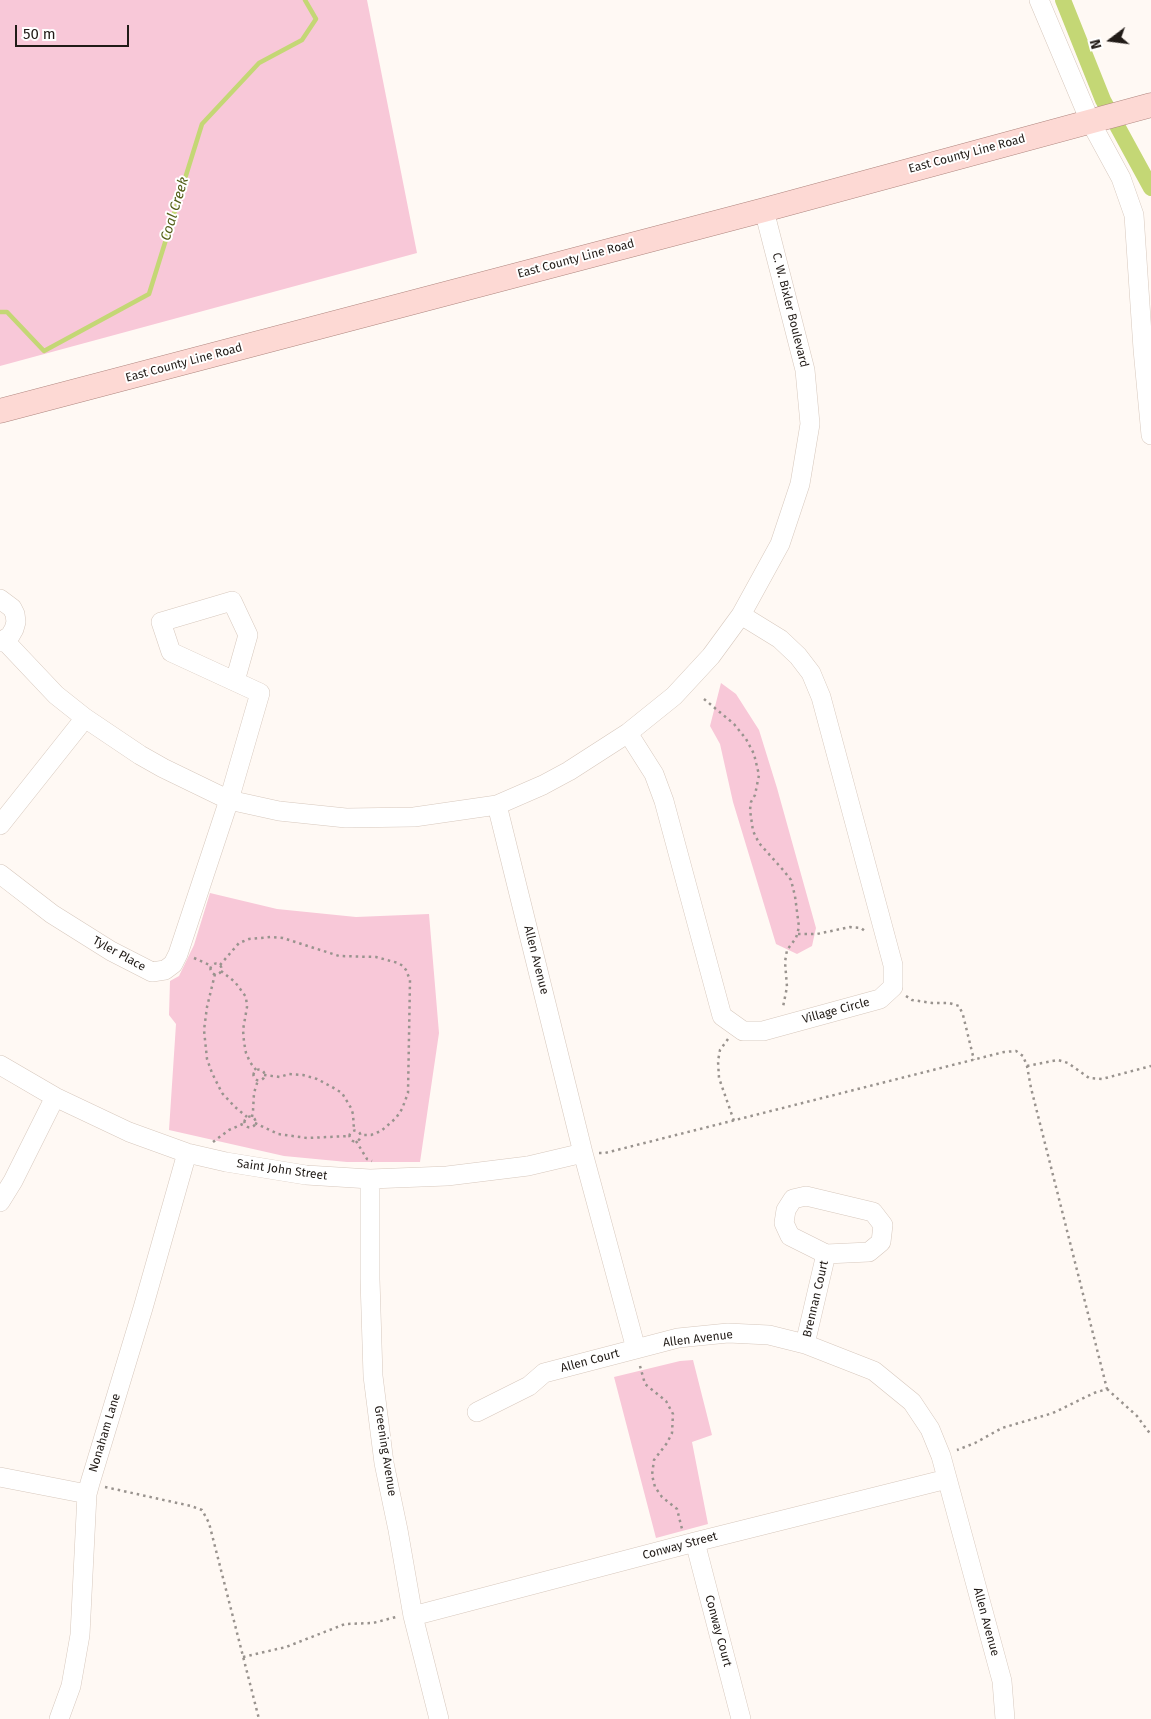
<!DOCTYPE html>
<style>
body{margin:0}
#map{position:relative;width:1151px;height:1719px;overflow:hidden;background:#fff9f4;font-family:"Fira Sans",sans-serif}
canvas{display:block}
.north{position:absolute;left:1086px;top:15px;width:50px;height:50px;-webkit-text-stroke:4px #fff;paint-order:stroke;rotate:255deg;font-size:14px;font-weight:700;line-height:20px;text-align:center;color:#211b17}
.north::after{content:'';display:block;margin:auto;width:18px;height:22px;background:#211b17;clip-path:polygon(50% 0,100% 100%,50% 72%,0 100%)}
.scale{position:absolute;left:15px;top:25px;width:114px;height:22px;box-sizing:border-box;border:2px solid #211b17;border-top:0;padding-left:6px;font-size:15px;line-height:18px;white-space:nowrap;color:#211b17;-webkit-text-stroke:4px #fff;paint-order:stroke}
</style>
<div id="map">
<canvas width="1151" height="1719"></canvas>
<div class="north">N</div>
<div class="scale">50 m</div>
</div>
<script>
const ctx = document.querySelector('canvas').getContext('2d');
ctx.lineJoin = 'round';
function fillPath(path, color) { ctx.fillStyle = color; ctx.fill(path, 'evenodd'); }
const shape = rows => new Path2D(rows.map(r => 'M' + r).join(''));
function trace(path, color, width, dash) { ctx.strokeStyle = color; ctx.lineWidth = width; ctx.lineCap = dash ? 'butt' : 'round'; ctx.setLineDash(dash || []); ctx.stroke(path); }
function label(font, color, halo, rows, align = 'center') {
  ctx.font = font + ' "Fira Sans",sans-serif'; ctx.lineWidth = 4; ctx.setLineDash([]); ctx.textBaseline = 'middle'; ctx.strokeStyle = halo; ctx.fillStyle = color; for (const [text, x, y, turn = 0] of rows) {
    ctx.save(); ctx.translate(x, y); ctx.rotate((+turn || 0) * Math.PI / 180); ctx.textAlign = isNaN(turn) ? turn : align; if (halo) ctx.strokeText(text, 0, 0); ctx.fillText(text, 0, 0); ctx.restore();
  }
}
fillPath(shape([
 [0,0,367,0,417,253,0,366],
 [721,683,736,694,759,730,777,788,816,928,812,946,797,954,776,944,733,802,720,744,710,726],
 [210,893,277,909,356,917,429,914,439,1033,420,1162,347,1162,284,1156,169,1130,176,1024,169,1015,170,981,179,976,194,945],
 [693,1360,712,1435,692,1442,708,1524,656,1538,614,1377,680,1361]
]), '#f8c8d8');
trace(shape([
 [0,312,7,312,44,351,149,294,202,124,259,63,302,40,316,19,305,0]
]), '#c4d775', 4.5);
trace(shape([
 [1063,0,1103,100,1151,188]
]), '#c4d775', 16);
const minor = shape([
 [1039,0,1090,121,1121,178,1134,215,1143,349,1151,435],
 [0,599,12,608,15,614,16,622,14,629,10,636,0,642],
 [4,640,56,695,85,718,140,755,163,768,229,800,279,811,346,818,414,817,497,805,543,785,569,771,628,733,674,696,711,656,741,615,780,544,800,484,810,424,805,370,764,210],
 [628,733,654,774,664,801,722,1016,743,1031,763,1031,880,999,893,987,893,965,821,697,811,673,798,656,780,639,741,615],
 [497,805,583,1153,636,1349],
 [0,825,85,718],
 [0,874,52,914,111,951,152,972,165,970,173,964,178,954,229,800,260,693,171,652,161,622,232,601,248,635,235,681],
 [0,1065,55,1097,129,1132,187,1153,226,1162,306,1175,370,1179,447,1176,528,1166,583,1153],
 [370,1179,370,1279,373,1376,384,1463,398,1530,413,1616,439,1719],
 [0,1202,13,1181,55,1097],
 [805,1344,826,1254,869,1252,881,1242,883,1225,873,1212,806,1196,793,1199,786,1210,784,1223,790,1236,826,1254],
 [477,1412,529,1386,544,1373,678,1338,728,1333,769,1335,805,1344,874,1371,912,1402,930,1429,941,1456,1002,1681,1005,1719],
 [0,1477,87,1494],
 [695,1542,741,1719],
 [413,1616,695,1542,947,1479],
 [59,1719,71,1686,80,1635,87,1494,90,1483,143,1308,187,1153]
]);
const major = shape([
 [0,411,764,210,1151,105]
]);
trace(minor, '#d7c8bd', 20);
trace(major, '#af867f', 25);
trace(shape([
 [704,699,734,724,746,739,754,754,759,775,755,795,751,802,750,810,753,831,759,843,784,871,791,880,795,896,799,927,796,938,787,950,785,962,787,987,783,1007],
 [798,934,817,934,850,927,861,928,866,932],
 [194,958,212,966],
 '210.5 969a5.5 5.5 0 1 1 11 0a5.5 5.5 0 1 1-11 0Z',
 [220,965,239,943,249,939,271,937,283,938,339,956,376,957,398,963,403,966,406,970,410,980,408,1093,402,1109,396,1118,388,1125,381,1131,371,1135,361,1135],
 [221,971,235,982,246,997,247,1007,243,1030,244,1042,246,1053,250,1062,256,1070],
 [215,974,207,1007,204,1030,207,1059,212,1073,222,1093,235,1107,247,1117],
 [906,996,912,1000,932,1003,949,1003,959,1006,963,1015,974,1060],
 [728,1039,720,1050,718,1061,719,1078,734,1121],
 [1027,1066,1058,1060,1068,1063,1089,1078,1102,1079,1151,1066],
 '253.5 1075a5.5 5.5 0 1 1 11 0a5.5 5.5 0 1 1-11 0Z',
 [264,1075,280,1077,289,1074,303,1075,317,1079,332,1087,342,1093,351,1108,353,1114,354,1130],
 '244.5 1122a5.5 5.5 0 1 1 11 0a5.5 5.5 0 1 1-11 0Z',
 [252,1117,253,1111,254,1093,258,1080],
 [255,1123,278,1134,307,1138,350,1136],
 '349.5 1136a5.5 5.5 0 1 1 11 0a5.5 5.5 0 1 1-11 0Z',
 [356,1141,367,1159,372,1161],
 [213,1142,229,1130,245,1123],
 [599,1153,605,1153,1004,1052,1016,1051,1023,1056,1027,1066,1031,1088,1107,1389,1094,1393,1053,1413,1002,1428,975,1443,957,1450],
 [640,1366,645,1384,666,1401,673,1414,672,1433,667,1443,654,1460,652,1475,655,1487,662,1497,677,1509,682,1529],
 [1107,1389,1137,1416,1151,1435],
 [105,1487,191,1506,202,1510,209,1523,259,1719],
 [243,1657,286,1647,345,1624,373,1623,396,1617]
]), '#99938e', 2.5, [2.5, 4]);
trace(minor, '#fff', 19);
trace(major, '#fdd9d4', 24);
label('12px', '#211b17', '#fff', [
 ["East County Line Road",967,154,-15],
 ["East County Line Road",576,259,-15],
 ["C. W. Bixler Boulevard",790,310,76],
 ["East County Line Road",184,363,-15],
 ["Tyler Place",119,954,29],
 ["Allen Avenue",536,960,76],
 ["Village Circle",836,1011,-15],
 ["Saint John Street",282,1170,8],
 ["Brennan Court",816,1299,-77],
 ["Allen Avenue",698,1339,-7],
 ["Allen Court",590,1361,-15],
 ["Nonaham Lane",105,1433,-73],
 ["Greening Avenue",385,1451,81],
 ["Conway Street",680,1546,-15],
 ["Allen Avenue",986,1622,75],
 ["Conway Court",718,1631,75]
]);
label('italic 14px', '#535e18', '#fff', [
 ["Coal Creek",175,209,-73]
]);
</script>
